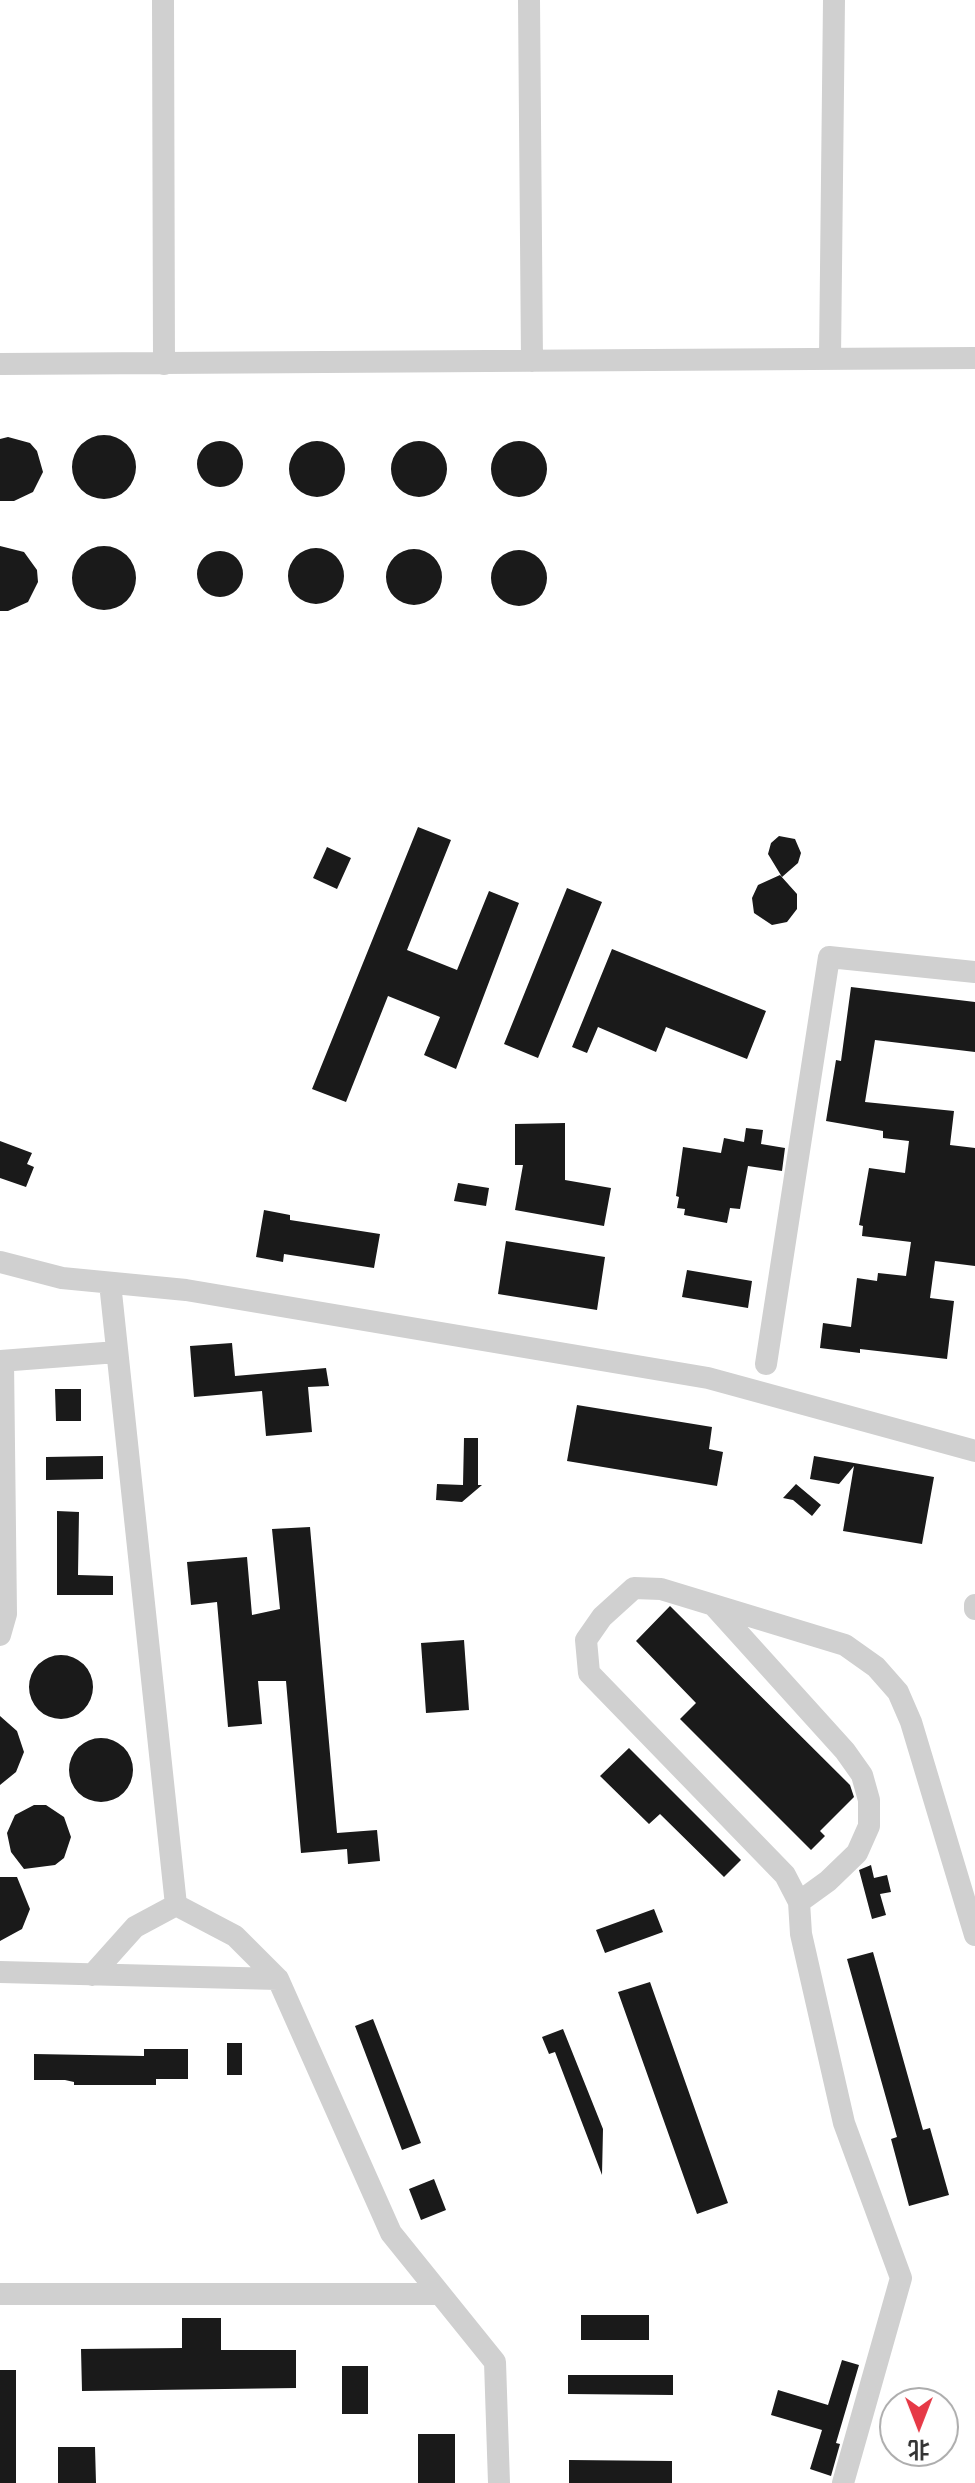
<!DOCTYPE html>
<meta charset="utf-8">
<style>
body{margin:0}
#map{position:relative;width:975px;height:2483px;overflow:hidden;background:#fff;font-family:"DM Sans","Noto Sans SC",sans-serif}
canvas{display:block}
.north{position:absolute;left:879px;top:2387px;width:80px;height:80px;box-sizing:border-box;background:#fff;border:2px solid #adadad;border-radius:50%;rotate:180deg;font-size:22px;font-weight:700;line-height:32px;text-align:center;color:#333}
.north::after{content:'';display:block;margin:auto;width:28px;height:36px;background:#e63946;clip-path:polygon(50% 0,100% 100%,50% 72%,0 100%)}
</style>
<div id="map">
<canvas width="975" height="2483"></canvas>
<div class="north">北</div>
</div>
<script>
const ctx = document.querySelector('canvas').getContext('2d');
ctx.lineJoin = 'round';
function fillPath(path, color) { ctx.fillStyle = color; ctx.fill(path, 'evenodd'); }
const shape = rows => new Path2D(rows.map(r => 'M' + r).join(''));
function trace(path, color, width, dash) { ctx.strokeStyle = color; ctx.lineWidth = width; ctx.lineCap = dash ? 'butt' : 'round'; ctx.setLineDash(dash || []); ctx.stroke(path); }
fillPath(shape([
 '72 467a32 32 0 1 1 64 0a32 32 0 1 1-64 0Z',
 [8,437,30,443,37,451,43,472,33,492,14,501,0,501,0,439],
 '289 469a28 28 0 1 1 56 0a28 28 0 1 1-56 0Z',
 '391 469a28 28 0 1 1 56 0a28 28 0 1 1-56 0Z',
 '491 469a28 28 0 1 1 56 0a28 28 0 1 1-56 0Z',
 '197 464a23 23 0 1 1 46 0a23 23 0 1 1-46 0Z',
 '72 578a32 32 0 1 1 64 0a32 32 0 1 1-64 0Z',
 [0,546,24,552,37,570,38,582,28,602,8,611,0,611],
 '288 576a28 28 0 1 1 56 0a28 28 0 1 1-56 0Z',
 '386 577a28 28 0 1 1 56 0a28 28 0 1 1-56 0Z',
 '491 578a28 28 0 1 1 56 0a28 28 0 1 1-56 0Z',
 '197 574a23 23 0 1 1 46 0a23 23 0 1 1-46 0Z',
 [418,827,451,840,407,950,457,970,489,891,519,903,456,1069,424,1055,440,1017,388,996,346,1102,312,1089],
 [779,836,795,839,801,853,798,863,782,877,768,854,771,843],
 [327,847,351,858,337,889,313,878],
 [780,875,797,894,797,909,787,922,772,925,754,913,752,898,758,885],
 [567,888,602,902,538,1058,504,1044],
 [612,949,766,1011,747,1059,666,1027,656,1052,598,1027,587,1053,572,1047],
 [851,987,975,1002,975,1052,875,1040,865,1102,954,1111,950,1145,975,1148,975,1266,935,1261,930,1298,954,1301,947,1359,860,1349,860,1353,820,1348,823,1323,851,1327,857,1278,877,1281,878,1273,906,1276,911,1242,862,1236,863,1226,859,1225,869,1168,905,1173,909,1141,883,1138,883,1131,826,1121,836,1060,841,1061],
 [565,1123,565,1180,611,1188,604,1226,515,1210,523,1165,515,1165,515,1124],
 [746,1128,763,1130,761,1144,785,1148,782,1171,748,1166,740,1209,730,1208,727,1223,684,1215,685,1209,677,1208,679,1197,676,1196,683,1147,721,1153,724,1138,744,1142],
 [0,1141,32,1153,27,1164,34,1167,26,1187,0,1178],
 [458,1183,489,1188,486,1206,454,1201],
 [264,1210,290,1215,290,1220,380,1234,374,1268,284,1254,283,1262,256,1257],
 [506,1241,605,1257,597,1310,498,1294],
 [687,1270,752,1281,748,1308,682,1297],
 [232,1343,235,1376,326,1368,329,1386,308,1387,312,1432,266,1436,262,1391,194,1397,190,1346],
 [55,1389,81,1389,81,1421,56,1421],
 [577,1405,712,1427,709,1449,723,1452,717,1486,567,1461],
 [464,1438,478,1438,478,1485,482,1485,462,1502,436,1500,437,1484,463,1485],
 [103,1456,103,1479,46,1480,46,1457],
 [814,1456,934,1477,922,1544,843,1531,854,1466,839,1484,810,1479],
 [796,1484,821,1505,812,1516,793,1500,783,1498],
 [57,1511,79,1512,78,1575,113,1576,113,1595,57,1595],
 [310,1527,337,1833,377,1830,380,1861,348,1864,347,1849,301,1853,286,1681,258,1681,262,1724,228,1727,217,1602,191,1605,187,1562,247,1557,252,1615,280,1609,272,1529],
 [670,1606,850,1785,854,1797,820,1831,825,1836,811,1850,680,1719,696,1703,636,1641],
 [464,1640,469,1710,426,1713,421,1643],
 '29 1687a32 32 0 1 1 64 0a32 32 0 1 1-64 0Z',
 [0,1716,17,1731,24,1752,16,1772,0,1785],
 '69 1770a32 32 0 1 1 64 0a32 32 0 1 1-64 0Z',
 [629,1748,741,1860,724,1877,660,1814,649,1824,600,1776],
 [34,1805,46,1805,64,1817,71,1837,64,1858,55,1865,24,1869,11,1852,7,1833,15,1815],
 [871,1865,874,1878,887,1875,891,1892,880,1894,886,1915,872,1919,859,1870],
 [0,1877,17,1877,30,1909,22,1929,0,1941],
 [654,1909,663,1932,605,1953,596,1930],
 [873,1952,923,2130,930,2128,949,2195,909,2206,891,2139,897,2137,847,1959],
 [650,1982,728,2203,697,2214,618,1992],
 [373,2019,421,2143,402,2150,355,2026],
 [563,2029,603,2129,602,2175,555,2052,549,2054,542,2037],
 [227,2043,242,2043,242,2075,227,2075],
 [144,2049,188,2049,188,2079,156,2079,156,2085,74,2085,74,2082,65,2080,34,2080,34,2054,144,2056],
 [434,2179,446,2210,421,2220,409,2189],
 [581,2315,649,2315,649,2340,581,2340],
 [182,2318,221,2318,221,2350,296,2350,296,2388,82,2391,81,2349,182,2348],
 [842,2360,859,2365,836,2443,840,2444,831,2476,810,2469,822,2430,771,2415,778,2390,828,2405],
 [342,2366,368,2366,368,2414,342,2414],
 [0,2370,16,2370,16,2483,0,2483],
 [568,2375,673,2375,673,2395,568,2394],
 [418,2434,455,2434,455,2483,418,2483],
 [58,2447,95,2447,96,2483,58,2483],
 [569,2460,672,2461,672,2483,569,2483]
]), '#1a1a1a');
trace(shape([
 [163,0,164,364],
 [529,0,532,361],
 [830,358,834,0],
 [0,364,975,358],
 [0,1262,62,1278,186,1290,708,1378,975,1451],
 [110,1283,176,1905],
 [0,1361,117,1352],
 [766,1364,829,957,975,972],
 [975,1605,975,1609],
 [714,1606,845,1751,862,1775,869,1800,869,1826,857,1853,828,1881,799,1902],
 [0,1635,6,1614,3,1361],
 [0,1972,278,1979,391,2233,495,2362,499,2483],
 [92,1975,135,1927,176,1905,235,1936,278,1979],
 [0,2294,440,2294],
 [843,2483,901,2278,844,2123,801,1934,799,1902,785,1875,589,1673,586,1640,602,1617,634,1588,661,1589,845,1645,876,1667,898,1692,911,1722,975,1935]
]), '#d0d0d0', 22);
</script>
